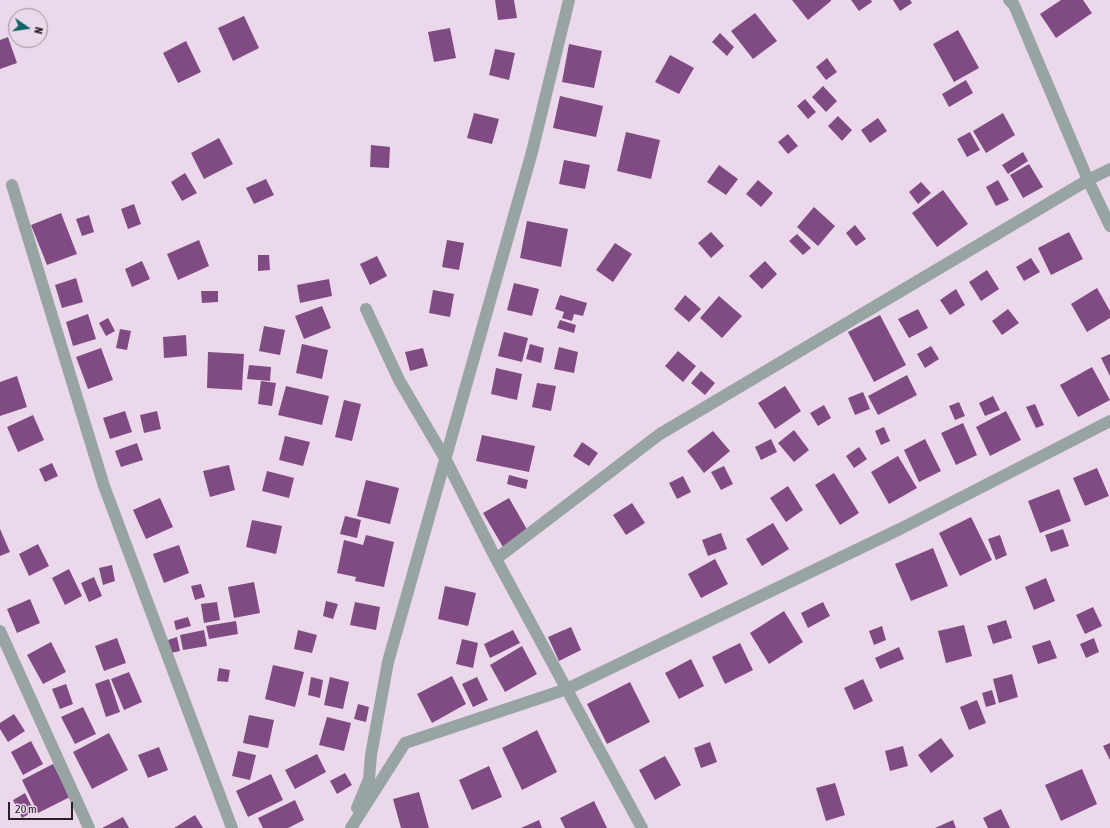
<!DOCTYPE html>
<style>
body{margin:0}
#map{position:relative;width:1110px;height:828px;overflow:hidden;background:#ebd9eb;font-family:"Asap Condensed",sans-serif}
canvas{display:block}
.north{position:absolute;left:8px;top:8px;width:40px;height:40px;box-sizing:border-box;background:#ebd9eb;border:1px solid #9d8f9d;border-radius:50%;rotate:103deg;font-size:11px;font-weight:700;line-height:16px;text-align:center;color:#272027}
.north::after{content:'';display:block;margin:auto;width:14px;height:18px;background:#146466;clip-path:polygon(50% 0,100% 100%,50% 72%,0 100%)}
.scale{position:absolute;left:8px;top:802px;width:65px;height:18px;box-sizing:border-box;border:2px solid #272027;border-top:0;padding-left:5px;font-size:12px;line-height:14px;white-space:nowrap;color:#272027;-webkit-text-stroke:3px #ebd9eb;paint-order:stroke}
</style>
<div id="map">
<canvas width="1110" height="828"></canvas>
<div class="north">N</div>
<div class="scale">20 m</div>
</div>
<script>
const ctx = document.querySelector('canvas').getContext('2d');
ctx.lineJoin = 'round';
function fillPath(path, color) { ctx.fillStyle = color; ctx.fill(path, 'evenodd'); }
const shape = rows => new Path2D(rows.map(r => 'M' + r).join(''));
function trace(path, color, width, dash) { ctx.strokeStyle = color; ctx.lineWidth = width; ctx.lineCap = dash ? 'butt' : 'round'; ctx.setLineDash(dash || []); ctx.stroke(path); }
fillPath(shape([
 [495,0,514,0,517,18,498,20],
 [792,0,831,0,831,1,808,20],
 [851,0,871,0,872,2,859,11],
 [893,0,910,0,912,3,900,11],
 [1061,0,1083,0,1092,13,1056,38,1040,14],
 [755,13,777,41,753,59,731,31],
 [244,16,259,48,233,61,218,28],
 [450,28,456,58,434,62,428,32],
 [958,30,979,68,954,82,933,44],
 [720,33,734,47,727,56,712,42],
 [8,37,17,63,0,69,0,40],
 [186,41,201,72,178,83,163,53],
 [569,44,602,51,594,88,562,82],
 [495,49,515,53,509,80,489,75],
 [670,55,694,68,679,94,655,82],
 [827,58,837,72,826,80,816,67],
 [966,80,973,93,949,107,942,94],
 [823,86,837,101,826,112,812,97],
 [560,96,603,106,596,137,553,128],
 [805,99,816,112,808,119,797,106],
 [474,113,499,119,492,144,467,138],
 [1003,113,1015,135,986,153,973,131],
 [838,116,852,130,842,141,828,126],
 [878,118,887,131,870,143,861,130],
 [626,132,660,140,651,179,617,171],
 [970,132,980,150,967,157,957,139],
 [788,134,798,146,788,154,778,142],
 [219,138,233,164,204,179,191,153],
 [371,145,390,147,389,168,370,167],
 [1023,152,1028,161,1008,174,1002,165],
 [564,160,590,165,585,189,559,184],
 [1029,164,1043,187,1023,198,1010,175],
 [719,165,738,179,726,195,707,182],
 [185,173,197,193,182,201,171,182],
 [266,179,274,195,254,204,246,188],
 [758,180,773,193,761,207,746,194],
 [998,180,1009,200,996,206,986,187],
 [921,182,931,193,918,204,909,192],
 [943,190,968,224,937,247,912,213],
 [134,204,141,224,128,229,121,209],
 [814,207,835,226,818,246,797,227],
 [61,213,77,254,47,265,31,225],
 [89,215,94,232,82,236,76,219],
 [527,221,568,229,561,267,520,258],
 [855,225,866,239,856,246,846,233],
 [711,232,724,246,711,258,698,243],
 [1069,232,1083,259,1051,275,1038,248],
 [797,234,811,248,803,255,789,241],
 [199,240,209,266,178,280,167,254],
 [447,240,464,243,459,270,442,267],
 [615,243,632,254,613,282,596,270],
 [258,255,269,255,270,270,258,271],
 [377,256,387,276,370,285,360,264],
 [1031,258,1040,272,1024,281,1016,267],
 [142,261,150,279,132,287,125,269],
 [765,261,777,274,762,289,749,276],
 [987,270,999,289,981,301,969,282],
 [76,278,83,302,62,308,55,285],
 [329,279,332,296,300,303,297,285],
 [514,283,539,289,532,316,507,310],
 [1097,288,1110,311,1110,318,1087,332,1071,304],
 [956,289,965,305,950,315,940,300],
 [433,290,454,294,450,317,429,313],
 [201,291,218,291,218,302,202,303],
 [560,295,587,303,583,316,574,314,572,321,562,318,564,312,555,309],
 [685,295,701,309,689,322,674,309],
 [719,296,742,316,722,338,700,318],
 [322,306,331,328,304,339,295,316],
 [918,309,928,328,909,338,898,319],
 [1008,309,1019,323,1002,335,992,321],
 [88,314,96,339,73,346,66,322],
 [880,315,906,365,874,382,848,332],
 [108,318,115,331,106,336,99,323],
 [560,320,576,325,574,333,557,328],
 [264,326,285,330,280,355,259,351],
 [120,329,131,331,127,350,116,348],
 [504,332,528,338,522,362,498,356],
 [186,335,187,356,164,358,163,337],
 [302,344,328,350,322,379,296,373],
 [530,344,544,348,541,363,526,359],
 [931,346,939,359,925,368,917,354],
 [559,347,578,352,574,373,554,369],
 [101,348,113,380,88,389,76,357],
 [423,348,428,366,410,371,405,352],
 [678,351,696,366,683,382,665,366],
 [208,352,244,354,242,390,207,388],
 [1110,354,1110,376,1101,358],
 [249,365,271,367,270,381,247,379],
 [1092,367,1110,400,1078,417,1060,385],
 [496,368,522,374,517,400,491,394],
 [701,371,715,383,705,395,691,383],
 [907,375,917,395,878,415,868,396],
 [17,376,27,407,0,416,0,382],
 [261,381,276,383,272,406,258,404],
 [537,383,556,386,551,411,532,407],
 [286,386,329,396,322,425,278,415],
 [785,386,801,411,775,429,758,403],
 [863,392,870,409,855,415,848,398],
 [993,396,1000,410,985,416,979,403],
 [344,400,361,404,352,441,335,437],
 [959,402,965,416,955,420,949,406],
 [1035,404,1044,425,1036,428,1026,407],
 [824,405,831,418,818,426,810,413],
 [125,411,132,432,110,439,103,418],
 [157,411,161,429,144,433,140,415],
 [1006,411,1021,440,990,456,976,427],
 [33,415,44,440,18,452,7,427],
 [963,423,977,455,956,465,941,433],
 [884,427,890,441,881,445,875,431],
 [794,430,809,450,794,462,778,443],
 [713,431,730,451,704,473,687,451],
 [482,435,535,446,529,472,476,461],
 [285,436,310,442,303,466,279,460],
 [771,439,777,452,761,460,755,447],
 [925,439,941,471,919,482,904,450],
 [582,442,598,453,589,466,573,456],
 [137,443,143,460,121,467,115,451],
 [859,447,867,459,854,468,846,456],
 [898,456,917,488,889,504,871,472],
 [52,463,58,476,45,482,39,469],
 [229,465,235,490,210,497,203,471],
 [724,466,733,484,721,490,711,472],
 [1097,468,1109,496,1085,506,1073,478],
 [267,471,294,478,289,498,262,491],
 [834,473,859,513,840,525,815,485],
 [509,475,528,480,526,489,507,484],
 [683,476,691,492,677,499,669,483],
 [366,480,399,488,390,524,357,516],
 [788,486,803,510,786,522,770,498],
 [1059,489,1071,521,1040,533,1028,501],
 [160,498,173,527,146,539,133,510],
 [509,498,529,533,503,547,483,513],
 [632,503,645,523,626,535,613,515],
 [345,516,361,520,357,538,340,534],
 [971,517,992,560,960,576,939,533],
 [252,520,282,526,276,554,246,547],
 [773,523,789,549,762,566,746,539],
 [0,529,10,552,0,556],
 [1063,529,1069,546,1051,552,1045,535],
 [721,533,727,549,708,556,702,540],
 [366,535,394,542,384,587,355,581,356,577,337,573,344,540,363,545],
 [1000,535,1007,555,996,560,988,539],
 [38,544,49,566,29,576,19,554],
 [179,545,189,573,164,583,153,554],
 [933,548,948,586,911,601,895,564],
 [715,559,728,584,701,598,688,574],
 [112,565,115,581,103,585,99,568],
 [69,569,82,596,65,605,52,578],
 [94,577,102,596,89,602,81,583],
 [1046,578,1055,601,1034,610,1025,587],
 [254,582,260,613,234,618,228,587],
 [201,584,205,597,195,600,191,586],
 [445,586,476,593,468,626,438,619],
 [30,599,40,623,17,633,7,609],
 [326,601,338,604,333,619,323,616],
 [217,602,220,620,204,623,201,604],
 [355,602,380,607,376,630,350,625],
 [823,602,830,616,808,628,801,613],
 [1093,607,1102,626,1085,634,1076,615],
 [784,611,803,642,769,664,750,633],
 [188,617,191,626,176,630,174,621],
 [1006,620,1012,638,993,644,987,626],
 [236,621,238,634,209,639,206,626],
 [964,625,972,656,946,663,938,631],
 [882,626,886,640,874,645,869,631],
 [571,627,581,650,559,661,548,637],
 [204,630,207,646,183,650,180,635],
 [298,630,317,635,312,653,294,649],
 [513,630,520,643,490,658,484,644],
 [177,637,180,651,171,653,168,640],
 [117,638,126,663,104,671,95,646],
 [1094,638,1099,652,1086,658,1080,644],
 [462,639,478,643,473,668,456,664],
 [1050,640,1057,658,1038,664,1032,646],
 [51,642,66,672,43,684,27,655],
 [740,643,753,670,725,684,712,657],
 [522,646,537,674,505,692,490,665],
 [899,647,904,659,880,669,875,658],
 [691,659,704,686,679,699,665,673],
 [273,665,304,672,295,707,265,699],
 [219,668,230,670,228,682,217,681],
 [129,672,142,702,124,710,111,679],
 [1012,674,1018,697,999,703,993,679],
 [452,676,466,704,432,723,417,694],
 [311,677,323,680,320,698,308,695],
 [330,677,349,682,343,709,324,705],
 [477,677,488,700,473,707,462,684],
 [109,679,120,712,106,717,95,684],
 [863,679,873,701,854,710,844,688],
 [630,682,650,722,607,744,587,704],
 [66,684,73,704,60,709,52,689],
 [992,690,996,704,986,707,982,693],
 [977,700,986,723,969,730,960,707],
 [358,704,369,707,366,722,354,719],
 [83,707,96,734,75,744,61,717],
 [14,714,25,731,8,742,0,729,0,723],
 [249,715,274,720,268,748,243,743],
 [327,717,351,723,344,751,319,745],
 [537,730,557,772,522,790,502,748],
 [109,733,128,770,92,789,73,752],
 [941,738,954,756,931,773,918,755],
 [31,741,43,764,23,775,11,752],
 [710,742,717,762,701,768,694,748],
 [1110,743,1110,760,1103,746],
 [903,746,908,766,890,771,885,751],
 [159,747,168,770,148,778,138,755],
 [238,751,256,755,250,780,232,776],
 [317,754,326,772,295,789,285,770],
 [665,756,681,785,655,800,639,770],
 [53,764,70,797,38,813,22,780],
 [489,766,502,797,472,810,459,780],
 [1082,769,1097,804,1061,821,1045,785],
 [345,773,352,785,337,794,330,781],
 [271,774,283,800,248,817,236,791],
 [835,783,845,815,826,821,816,788],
 [419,792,429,828,401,828,393,799],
 [25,793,34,811,22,818,13,800],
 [295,800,304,820,288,828,263,828,258,818],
 [594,801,607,828,565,828,560,818],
 [1001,809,1010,828,988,828,983,818],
 [195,815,203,828,174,828],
 [123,817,129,828,102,828],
 [539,820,542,828,521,828],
 [953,820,956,828,935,828]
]), '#804a82');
trace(shape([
 [1009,0,1014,5,1088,180,1110,226],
 [12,185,104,486,232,828],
 [366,309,399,380,446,460,496,559,642,828],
 [496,559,660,434,1088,180,1110,169],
 [0,631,89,828],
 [357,808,369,779,371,755,388,662,532,152,569,0],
 [351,828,405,743,567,689,900,529,1110,421]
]), '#98a4a4', 12);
</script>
